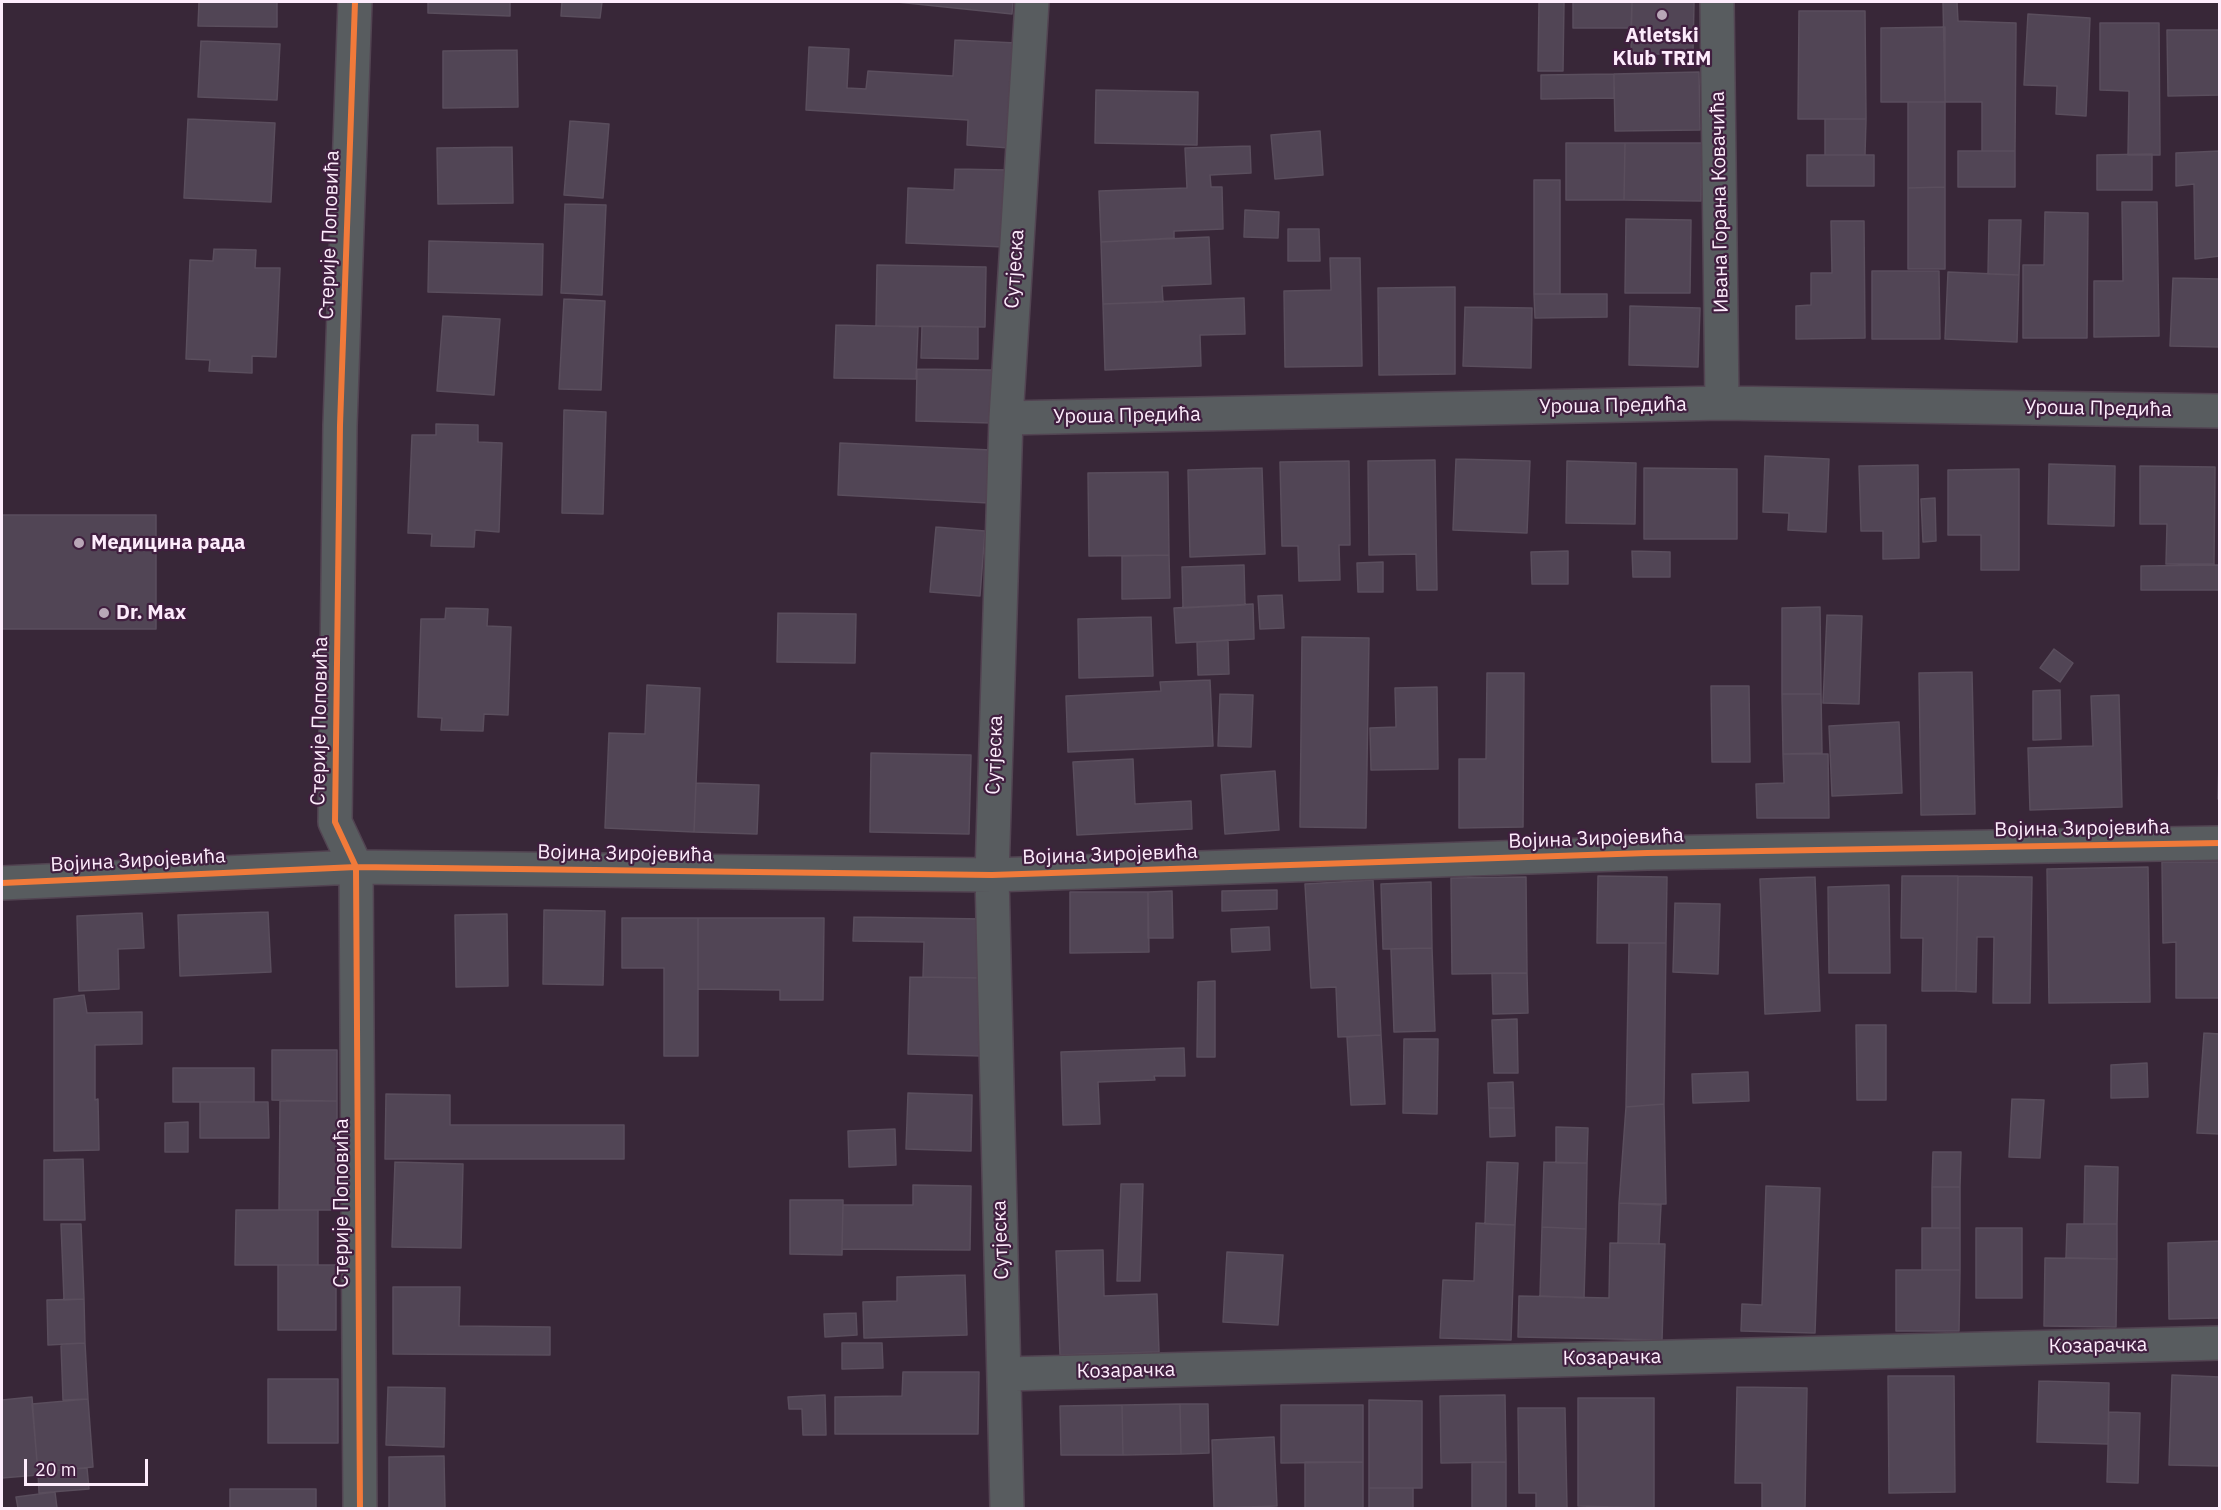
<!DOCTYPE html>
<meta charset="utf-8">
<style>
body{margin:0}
#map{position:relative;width:2221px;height:1510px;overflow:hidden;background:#382738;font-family:"IBM Plex Sans",sans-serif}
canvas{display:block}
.frame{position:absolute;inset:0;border:3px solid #fdecfc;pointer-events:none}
.scale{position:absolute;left:24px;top:1459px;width:124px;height:27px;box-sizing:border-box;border:3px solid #fdecfc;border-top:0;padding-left:8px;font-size:18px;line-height:21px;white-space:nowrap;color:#fdecfc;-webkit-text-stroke:4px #401f3f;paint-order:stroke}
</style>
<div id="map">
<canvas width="2221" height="1510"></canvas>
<div class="frame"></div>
<div class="scale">20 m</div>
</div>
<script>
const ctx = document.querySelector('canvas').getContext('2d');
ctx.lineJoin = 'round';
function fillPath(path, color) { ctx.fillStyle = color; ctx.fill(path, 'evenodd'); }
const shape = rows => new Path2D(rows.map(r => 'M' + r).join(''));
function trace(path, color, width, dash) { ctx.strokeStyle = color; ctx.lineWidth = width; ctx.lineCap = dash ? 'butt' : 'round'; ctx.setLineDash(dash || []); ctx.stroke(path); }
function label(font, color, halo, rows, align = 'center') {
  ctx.font = font + ' "IBM Plex Sans",sans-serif'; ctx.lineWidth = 4.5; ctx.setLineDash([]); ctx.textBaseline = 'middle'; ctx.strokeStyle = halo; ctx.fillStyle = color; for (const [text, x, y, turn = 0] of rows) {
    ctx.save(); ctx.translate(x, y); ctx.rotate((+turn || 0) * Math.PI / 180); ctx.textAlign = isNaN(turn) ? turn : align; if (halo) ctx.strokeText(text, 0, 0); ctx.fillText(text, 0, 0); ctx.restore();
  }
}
const building = shape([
 [199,2,277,2,277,27,198,26,199,2],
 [428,2,510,2,510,16,428,13,428,2],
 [562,2,602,2,600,18,561,16,562,2],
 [897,2,1013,2,1012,14,897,2],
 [1539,2,1564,2,1563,71,1538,71,1539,2],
 [1573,2,1632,2,1631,28,1573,28,1573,2],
 [1632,2,1694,2,1693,54,1631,54,1632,2],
 [1943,2,1957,2,1958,21,2016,23,2015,151,1982,151,1982,102,1945,102,1943,2],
 [1799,11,1865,11,1866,119,1798,119,1799,11],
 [2028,14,2090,18,2086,116,2056,114,2057,86,2024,85,2028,14],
 [2100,23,2159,23,2160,155,2128,155,2129,91,2100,90,2100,23],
 [1945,27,1945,102,1881,102,1881,28,1945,27],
 [2167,30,2220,30,2220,95,2168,96,2167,30],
 [955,40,1016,43,1010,148,967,145,968,120,806,110,809,47,849,49,847,88,866,89,868,71,953,76,955,40],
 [201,41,280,44,277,100,198,97,201,41],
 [517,50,518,107,443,108,443,51,517,50],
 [1699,72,1700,130,1615,131,1614,74,1699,72],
 [1614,74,1614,98,1541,99,1541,75,1614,74],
 [1096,90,1198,92,1197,145,1095,143,1096,90],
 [1908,102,1945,102,1945,187,1908,188,1908,102],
 [188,119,275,123,271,202,184,198,188,119],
 [1825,119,1866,119,1865,155,1825,155,1825,119],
 [570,121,609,124,603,198,564,195,570,121],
 [1320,131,1323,175,1275,179,1271,135,1320,131],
 [1566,143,1625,143,1624,200,1566,200,1566,143],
 [1625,143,1702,143,1701,201,1624,200,1625,143],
 [1250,146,1251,173,1210,175,1211,187,1222,187,1223,229,1174,231,1174,238,1101,242,1099,191,1187,188,1185,148,1250,146],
 [512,147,513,203,438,204,437,148,512,147],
 [1958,151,2015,151,2015,187,1958,187,1958,151],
 [2220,151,2220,256,2195,259,2194,184,2176,186,2176,153,2220,151],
 [2152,154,2152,190,2097,190,2097,155,2152,154],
 [1807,155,1874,155,1874,186,1807,186,1807,155],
 [955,169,1008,170,1005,247,906,243,908,188,954,190,955,169],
 [1534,180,1560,180,1560,294,1534,294,1534,180],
 [1945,187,1945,269,1908,269,1908,188,1945,187],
 [2122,202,2157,202,2159,336,2094,337,2094,281,2123,281,2122,202],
 [565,204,606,205,602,295,561,293,565,204],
 [1245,210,1279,212,1278,238,1244,237,1245,210],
 [2045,212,2088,213,2087,338,2023,338,2023,265,2044,265,2045,212],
 [1626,219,1691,220,1690,293,1625,293,1626,219],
 [1989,220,2021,220,2019,275,1988,274,1989,220],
 [1831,221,1864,221,1865,338,1796,339,1796,306,1811,305,1811,273,1832,273,1831,221],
 [1288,229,1319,229,1320,261,1288,261,1288,229],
 [1209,237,1211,284,1162,286,1163,302,1103,304,1101,242,1209,237],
 [429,241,543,244,542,295,428,292,429,241],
 [214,249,256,250,255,268,280,268,276,357,252,356,252,373,209,371,210,360,186,359,190,260,213,261,214,249],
 [1330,258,1360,258,1362,366,1285,367,1284,291,1331,290,1330,258],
 [877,265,986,267,985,327,876,326,877,265],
 [1872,271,1939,271,1940,339,1872,339,1872,271],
 [1948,272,2019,275,2017,342,1945,339,1948,272],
 [2173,278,2220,279,2220,347,2170,346,2173,278],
 [1455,287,1455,374,1379,375,1378,288,1455,287],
 [1534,294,1607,294,1607,317,1535,318,1534,294],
 [1244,298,1245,334,1200,335,1201,366,1105,370,1103,304,1244,298],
 [564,299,605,301,601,390,559,389,564,299],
 [1630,306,1700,308,1698,367,1629,365,1630,306],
 [1465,307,1532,308,1531,368,1463,366,1465,307],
 [443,316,500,319,494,395,437,391,443,316],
 [836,325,918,327,916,379,834,378,836,325],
 [922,326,978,327,978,359,921,358,922,326],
 [917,369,993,370,992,423,916,421,917,369],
 [564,410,606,412,603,514,562,513,564,410],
 [436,424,478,425,478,442,502,443,499,532,475,530,474,547,431,546,432,534,408,533,412,435,436,435,436,424],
 [840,443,991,450,989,503,838,495,840,443],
 [1765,456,1829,459,1826,532,1788,530,1789,513,1763,512,1765,456],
 [1456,459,1530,461,1527,533,1453,530,1456,459],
 [1435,460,1437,590,1417,590,1416,554,1369,555,1368,461,1435,460],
 [1349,461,1350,545,1339,545,1340,580,1299,581,1298,546,1282,546,1280,462,1349,461],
 [1567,461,1636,463,1635,524,1566,523,1567,461],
 [2049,464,2115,466,2114,526,2048,524,2049,464],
 [1918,465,1919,558,1883,559,1883,531,1861,531,1859,466,1918,465],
 [2140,466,2215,467,2214,564,2166,564,2167,524,2140,524,2140,466],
 [1262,468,1265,554,1190,557,1188,470,1262,468],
 [1644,468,1737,469,1737,539,1644,539,1644,468],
 [2019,469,2019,570,1981,570,1981,535,1948,535,1948,470,2019,469],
 [1168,472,1169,555,1089,556,1088,473,1168,472],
 [1935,498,1936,541,1923,542,1921,499,1935,498],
 [2,515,156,515,156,629,2,629,2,515],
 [936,527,985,531,980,596,930,592,936,527],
 [1568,551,1568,584,1532,584,1531,552,1568,551],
 [1632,551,1670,552,1670,577,1633,577,1632,551],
 [1169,555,1170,598,1122,599,1122,556,1169,555],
 [1383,562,1383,592,1358,592,1357,563,1383,562],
 [1244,565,1245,605,1183,608,1182,567,1244,565],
 [2220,565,2220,590,2141,590,2141,566,2220,565],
 [1282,595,1284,628,1260,629,1258,596,1282,595],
 [1253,604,1254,639,1176,643,1174,608,1253,604],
 [1820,607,1821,694,1782,694,1782,608,1820,607],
 [446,608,488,609,487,626,511,627,508,715,484,714,483,731,441,730,442,718,418,717,421,619,445,619,446,608],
 [778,613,856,614,855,663,777,662,778,613],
 [1827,615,1862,616,1859,704,1823,703,1827,615],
 [1151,617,1153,676,1079,678,1078,619,1151,617],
 [1302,637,1369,638,1366,828,1300,827,1302,637],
 [1228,640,1229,674,1198,675,1197,642,1228,640],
 [2054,649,2073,663,2060,682,2040,668,2054,649],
 [1972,672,1975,814,1921,815,1919,673,1972,672],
 [1487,673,1524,673,1523,827,1459,828,1459,759,1486,759,1487,673],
 [1210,680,1213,746,1068,752,1066,696,1161,691,1160,682,1210,680],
 [647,685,700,688,694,832,605,828,609,733,645,734,647,685],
 [1711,686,1749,686,1750,762,1712,762,1711,686],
 [1437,687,1438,769,1371,770,1370,728,1396,727,1395,688,1437,687],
 [2060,690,2061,739,2033,740,2033,691,2060,690],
 [1220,694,1253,695,1251,747,1218,746,1220,694],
 [1782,694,1821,694,1822,753,1783,754,1782,694],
 [2119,695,2122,807,2030,810,2028,748,2093,746,2091,696,2119,695],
 [1899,722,1902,793,1832,796,1829,726,1899,722],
 [2220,724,2220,799,2218,799,2220,724],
 [871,753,971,755,969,834,870,832,871,753],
 [1783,754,1828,754,1829,818,1757,818,1756,784,1784,783,1783,754],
 [1133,759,1135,804,1191,801,1192,829,1077,835,1073,762,1133,759],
 [1275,771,1279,830,1225,834,1221,775,1275,771],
 [696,783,759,785,757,834,694,832,696,783],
 [2162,862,2220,862,2220,998,2176,998,2176,942,2163,943,2162,862],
 [2148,867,2150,1002,2049,1003,2047,869,2148,867],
 [1598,876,1667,877,1666,943,1597,943,1598,876],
 [1902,876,1958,876,1956,991,1922,991,1923,938,1901,938,1902,876],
 [1958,876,2032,877,2030,1003,1993,1003,1994,937,1977,937,1976,992,1956,991,1958,876],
 [1526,877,1527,973,1452,974,1451,878,1526,877],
 [1815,877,1820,1011,1765,1014,1760,879,1815,877],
 [1373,880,1381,1035,1338,1037,1336,987,1311,988,1305,884,1373,880],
 [1431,882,1432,948,1383,949,1381,884,1431,882],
 [1889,885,1890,973,1829,973,1828,887,1889,885],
 [1277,890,1277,909,1222,911,1222,891,1277,890],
 [1172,891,1173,938,1148,938,1148,892,1172,891],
 [1070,892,1148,892,1149,952,1070,953,1070,892],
 [1675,903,1720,904,1718,974,1673,972,1675,903],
 [544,910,605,911,603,985,543,984,544,910],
 [268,912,271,972,180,976,178,915,268,912],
 [142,913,144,948,118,949,119,989,79,991,77,916,142,913],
 [507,914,508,986,456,987,455,915,507,914],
 [854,917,984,919,983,978,923,977,924,942,853,941,854,917],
 [622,918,698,918,698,1056,664,1056,664,968,622,968,622,918],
 [698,918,824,918,823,1000,780,1000,780,990,698,989,698,918],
 [1269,927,1270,950,1232,952,1231,929,1269,927],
 [1629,943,1666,943,1664,1104,1626,1107,1629,943],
 [1432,948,1435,1031,1394,1032,1391,949,1432,948],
 [1492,973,1527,973,1528,1013,1493,1014,1492,973],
 [910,977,983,978,981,1056,908,1054,910,977],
 [1215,981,1215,1057,1197,1057,1198,982,1215,981],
 [84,995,87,1013,142,1012,142,1044,95,1045,95,1100,98,1099,99,1150,54,1151,54,999,84,995],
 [1517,1019,1518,1073,1494,1073,1492,1020,1517,1019],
 [1856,1025,1886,1025,1886,1100,1857,1100,1856,1025],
 [2204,1033,2220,1034,2220,1134,2197,1133,2204,1033],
 [1381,1035,1385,1104,1351,1105,1347,1037,1381,1035],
 [1404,1039,1438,1039,1437,1114,1403,1113,1404,1039],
 [1184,1048,1185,1076,1154,1076,1155,1080,1098,1082,1100,1124,1063,1125,1061,1052,1184,1048],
 [272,1050,337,1050,337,1101,272,1100,272,1050],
 [2147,1063,2148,1097,2111,1098,2111,1065,2147,1063],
 [173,1068,254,1068,254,1102,173,1102,173,1068],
 [1748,1072,1749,1101,1693,1103,1692,1074,1748,1072],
 [1513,1082,1514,1108,1489,1108,1488,1083,1513,1082],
 [908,1093,972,1095,971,1151,906,1149,908,1093],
 [386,1094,450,1095,450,1125,624,1125,624,1159,385,1159,386,1094],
 [2012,1099,2044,1100,2040,1158,2009,1157,2012,1099],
 [280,1101,337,1101,337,1210,279,1210,280,1101],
 [200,1102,268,1102,269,1138,200,1138,200,1102],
 [1664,1104,1666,1204,1619,1203,1626,1107,1664,1104],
 [1489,1108,1514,1108,1515,1136,1490,1137,1489,1108],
 [188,1122,188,1152,165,1152,165,1123,188,1122],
 [1556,1127,1588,1128,1587,1163,1556,1163,1556,1127],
 [895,1129,896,1165,849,1167,848,1131,895,1129],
 [1933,1152,1961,1152,1960,1187,1932,1187,1933,1152],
 [83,1159,85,1220,44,1220,44,1160,83,1159],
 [395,1162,463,1164,461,1248,392,1247,395,1162],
 [1487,1162,1518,1163,1515,1225,1485,1224,1487,1162],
 [1544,1162,1587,1163,1586,1229,1542,1227,1544,1162],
 [2085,1166,2118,1167,2117,1224,2084,1224,2085,1166],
 [1121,1184,1143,1184,1140,1281,1117,1281,1121,1184],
 [913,1185,971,1186,970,1250,842,1249,843,1205,913,1205,913,1185],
 [1766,1186,1820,1188,1815,1333,1741,1331,1742,1304,1762,1305,1766,1186],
 [1932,1187,1960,1187,1960,1228,1932,1228,1932,1187],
 [790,1200,843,1200,842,1255,790,1254,790,1200],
 [1619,1203,1661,1205,1659,1244,1618,1243,1619,1203],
 [236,1210,318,1210,318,1265,235,1265,236,1210],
 [1476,1223,1515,1225,1511,1340,1440,1338,1443,1280,1474,1281,1476,1223],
 [61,1224,81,1224,84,1299,64,1300,61,1224],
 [2067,1224,2117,1224,2117,1259,2066,1258,2067,1224],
 [1542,1227,1586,1229,1584,1298,1540,1296,1542,1227],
 [1922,1228,1960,1228,1960,1270,1922,1270,1922,1228],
 [1976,1228,2022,1228,2022,1298,1976,1298,1976,1228],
 [2220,1241,2220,1318,2169,1319,2168,1243,2220,1241],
 [1610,1243,1665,1244,1662,1340,1518,1337,1519,1296,1609,1298,1610,1243],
 [1103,1250,1104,1296,1157,1294,1159,1352,1060,1355,1056,1251,1103,1250],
 [1227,1252,1283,1255,1278,1325,1223,1322,1227,1252],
 [2045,1258,2117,1259,2116,1327,2044,1326,2045,1258],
 [278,1265,336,1265,336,1330,278,1330,278,1265],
 [1896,1270,1960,1270,1959,1331,1896,1331,1896,1270],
 [965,1275,967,1335,864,1338,863,1302,897,1301,897,1277,965,1275],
 [393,1287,460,1287,459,1326,550,1327,550,1355,393,1354,393,1287],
 [84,1299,85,1343,48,1345,47,1300,84,1299],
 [856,1313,857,1335,825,1337,824,1314,856,1313],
 [85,1343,88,1399,63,1400,61,1344,85,1343],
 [842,1343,882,1343,883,1368,842,1369,842,1343],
 [903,1372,979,1372,978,1434,835,1434,835,1397,902,1396,903,1372],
 [2172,1375,2220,1377,2220,1466,2169,1465,2172,1375],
 [1888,1376,1954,1376,1955,1492,1889,1493,1888,1376],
 [268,1379,338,1379,338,1443,268,1443,268,1379],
 [2039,1381,2109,1383,2108,1444,2037,1442,2039,1381],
 [388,1387,445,1388,444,1447,386,1445,388,1387],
 [1737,1387,1807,1388,1805,1508,1762,1508,1762,1483,1735,1483,1737,1387],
 [825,1395,826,1435,803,1435,802,1409,789,1409,788,1397,825,1395],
 [1505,1395,1506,1462,1441,1463,1440,1396,1505,1395],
 [32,1397,38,1475,2,1478,2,1400,32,1397],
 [1578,1398,1654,1398,1654,1508,1578,1506,1578,1398],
 [88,1399,93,1467,38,1472,32,1404,88,1399],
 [1369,1400,1422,1401,1422,1488,1369,1488,1369,1400],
 [1180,1404,1208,1404,1209,1453,1181,1454,1180,1404],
 [1180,1404,1181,1454,1123,1455,1122,1405,1180,1404],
 [1122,1405,1123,1455,1061,1455,1060,1406,1122,1405],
 [1281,1405,1363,1405,1363,1462,1281,1463,1281,1405],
 [1518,1408,1565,1408,1567,1508,1536,1508,1536,1493,1519,1493,1518,1408],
 [2109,1412,2140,1413,2138,1483,2107,1482,2109,1412],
 [1274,1437,1277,1506,1214,1508,1212,1440,1274,1437],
 [444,1456,445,1508,389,1508,389,1457,444,1456],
 [1305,1462,1363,1462,1363,1508,1305,1508,1305,1462],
 [1472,1462,1506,1462,1506,1508,1472,1508,1472,1462],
 [87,1468,89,1489,39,1493,38,1472,87,1468],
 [1369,1488,1413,1488,1413,1508,1369,1508,1369,1488],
 [230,1489,316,1489,316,1508,230,1508,230,1489],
 [55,1492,57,1508,18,1508,16,1497,55,1492]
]);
fillPath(building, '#514555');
trace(building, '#5a4e5d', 1.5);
const minor = shape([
 [355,2,340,425,335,822,356,867,360,1508],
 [1717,2,1722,403],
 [1006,418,1722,403,2220,411],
 [2,883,356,867,992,875,1647,853,2220,843],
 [1005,1374,2220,1343],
 [1007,1508,992,875,1006,418,1032,2]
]);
trace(minor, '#524452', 36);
trace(minor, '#585c5f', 33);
trace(shape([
 [355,2,340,425,335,822,356,867,360,1508],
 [2,883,356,867,992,875,1647,853,2220,843]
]), '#f17a3a', 6);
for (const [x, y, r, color] of [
 [1662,15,6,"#b8a7b7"],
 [79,543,6,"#b8a7b7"],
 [104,613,6,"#b8a7b7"]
]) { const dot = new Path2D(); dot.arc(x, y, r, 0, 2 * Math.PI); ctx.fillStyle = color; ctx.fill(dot); trace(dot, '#401f3f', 2); }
label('bold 20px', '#fdecfc', '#401f3f', [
 ["Atletski",1662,36,"center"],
 ["Klub TRIM",1662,59,"center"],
 ["Медицина рада",91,543],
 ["Dr. Max",116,613]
], 'left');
label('20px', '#fdecfc', '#401f3f', [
 ["Ивана Горана Ковачића",1720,202,-91],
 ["Стерије Поповића",330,235,-88],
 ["Сутјеска",1015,269,-86],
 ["Уроша Предића",1613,406,-1],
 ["Уроша Предића",2098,409,1],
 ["Уроша Предића",1127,416,-1],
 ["Стерије Поповића",320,721,-89],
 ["Сутјеска",995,755,-88],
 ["Војина Зиројевића",2082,829,-1],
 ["Војина Зиројевића",1596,839,-2],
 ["Војина Зиројевића",625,854,1],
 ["Војина Зиројевића",1110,855,-2],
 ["Војина Зиројевића",138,861,-3],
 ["Стерије Поповића",342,1203,-90],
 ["Сутјеска",1001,1240,-92],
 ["Козарачка",2098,1346,-1],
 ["Козарачка",1612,1358,-1],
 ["Козарачка",1126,1371,-1]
]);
</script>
